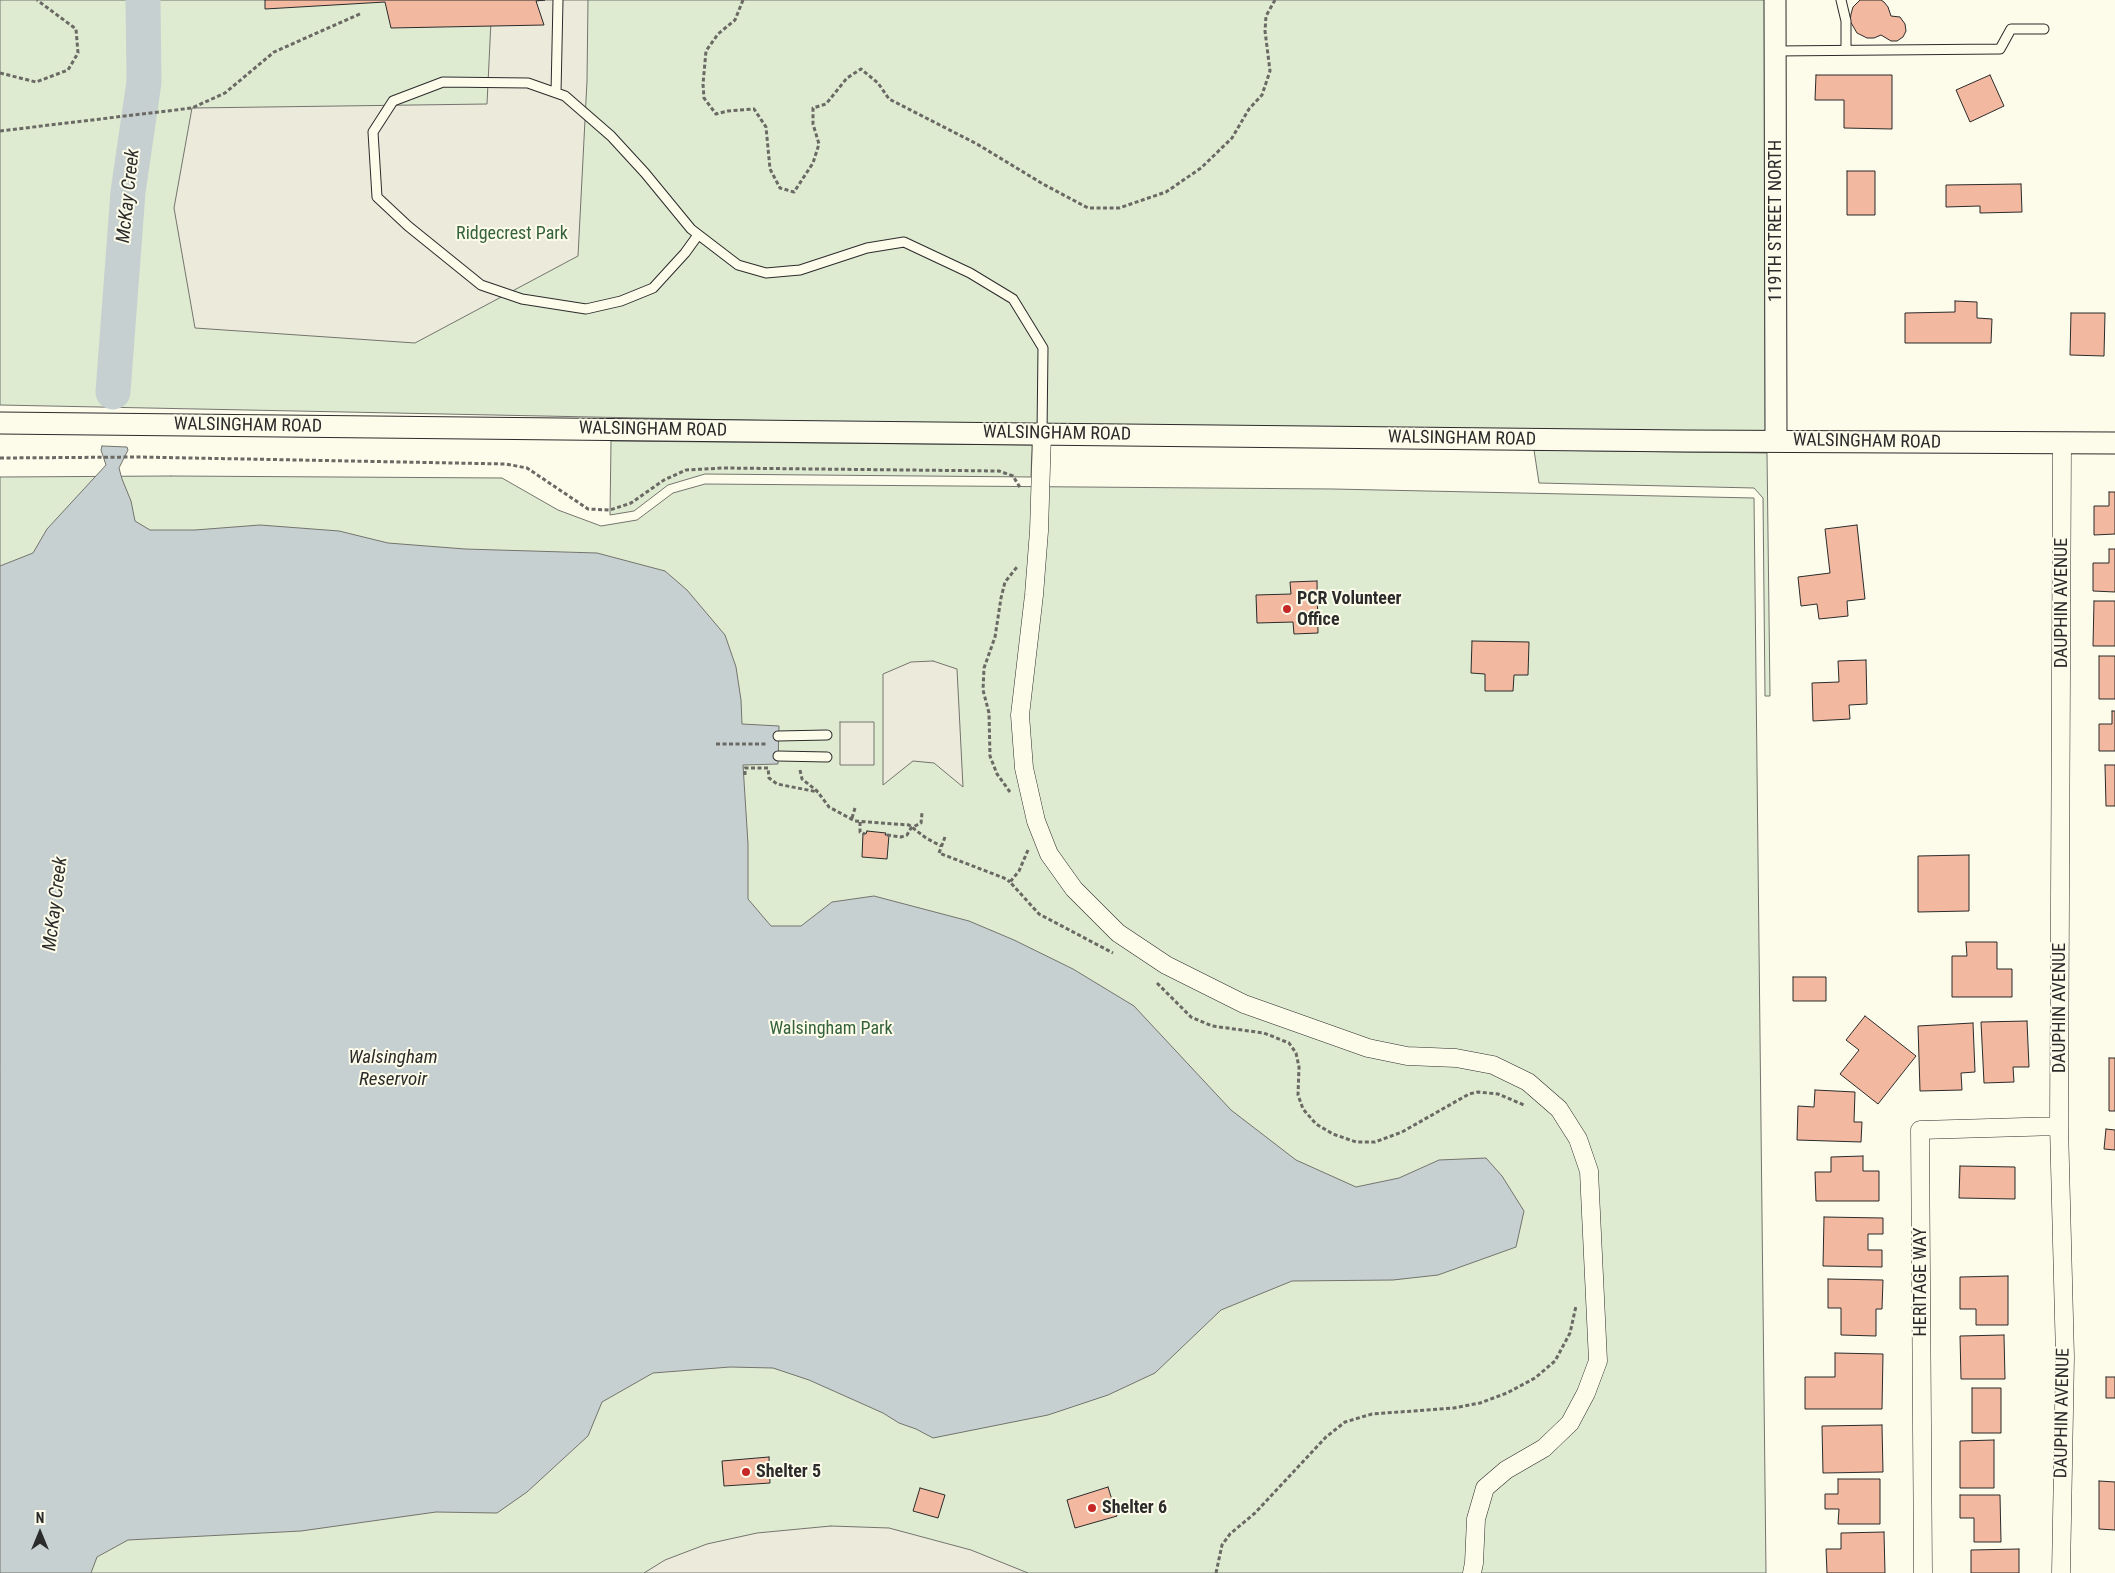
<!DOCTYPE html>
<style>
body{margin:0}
#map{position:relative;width:2115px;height:1573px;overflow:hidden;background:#fdfbea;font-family:"Roboto Condensed",sans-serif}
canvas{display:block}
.north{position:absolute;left:15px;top:1508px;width:50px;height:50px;-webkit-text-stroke:4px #fdfbea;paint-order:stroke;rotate:0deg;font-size:14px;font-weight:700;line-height:20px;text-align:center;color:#2b2b2b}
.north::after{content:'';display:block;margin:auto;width:18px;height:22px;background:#2b2b2b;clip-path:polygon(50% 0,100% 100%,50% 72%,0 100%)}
</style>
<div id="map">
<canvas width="2115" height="1573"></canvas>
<div class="north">N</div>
</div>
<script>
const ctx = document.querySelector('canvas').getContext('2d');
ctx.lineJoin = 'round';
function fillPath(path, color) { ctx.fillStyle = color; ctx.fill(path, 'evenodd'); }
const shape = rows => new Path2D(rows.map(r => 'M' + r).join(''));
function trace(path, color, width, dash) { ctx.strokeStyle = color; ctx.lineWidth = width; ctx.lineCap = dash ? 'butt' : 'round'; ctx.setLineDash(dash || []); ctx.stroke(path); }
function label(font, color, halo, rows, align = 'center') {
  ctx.font = font + ' "Roboto Condensed",sans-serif'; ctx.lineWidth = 4; ctx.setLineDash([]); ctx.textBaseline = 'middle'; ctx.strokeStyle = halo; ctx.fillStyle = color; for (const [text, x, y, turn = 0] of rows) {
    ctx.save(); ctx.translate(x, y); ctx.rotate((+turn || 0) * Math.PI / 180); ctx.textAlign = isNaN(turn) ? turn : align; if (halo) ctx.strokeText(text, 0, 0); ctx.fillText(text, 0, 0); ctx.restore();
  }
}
const green = shape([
 [0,0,1767,0,1776,441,0,405,0,0],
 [611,441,1032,445,1031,477,705,474,668,485,634,511,610,515,611,441],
 [1534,450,1767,453,1770,696,1765,696,1763,498,1754,488,1539,483,1534,450],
 [171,476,502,478,558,510,601,526,637,520,673,493,705,484,1333,489,1754,498,1766,1573,0,1573,0,477,171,476]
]);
fillPath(green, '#deebd1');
trace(green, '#74746e', 1);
const parking = shape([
 [492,0,588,0,587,81,578,256,415,343,195,328,174,208,192,108,487,104,492,0],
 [933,661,957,669,963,787,934,763,913,761,883,785,883,674,911,662,933,661],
 [840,722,874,722,874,765,840,765,840,722],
 [831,1526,889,1528,971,1550,1028,1573,644,1573,665,1560,707,1544,757,1533,831,1526]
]);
fillPath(parking, '#eceadb');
trace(parking, '#74746e', 1);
const water = shape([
 [102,446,127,447,128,450,119,468,122,479,131,501,135,521,150,530,195,530,260,525,339,531,388,543,465,549,597,553,665,571,687,590,725,635,736,667,741,700,742,724,779,726,778,764,743,765,748,844,748,899,771,926,801,926,832,902,874,896,969,921,1014,940,1073,969,1134,1006,1231,1110,1296,1160,1356,1187,1399,1178,1439,1160,1486,1158,1502,1176,1524,1211,1516,1247,1438,1275,1393,1280,1292,1281,1221,1310,1155,1373,1108,1395,1048,1415,933,1438,916,1429,899,1423,883,1413,809,1380,773,1368,730,1367,653,1373,602,1402,588,1436,527,1492,497,1513,436,1512,301,1531,128,1540,97,1557,91,1573,0,1573,0,566,33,553,47,529,106,465,101,450,102,446]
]);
fillPath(water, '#c7d0d0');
trace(water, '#74746e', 1);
trace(shape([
 [113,392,128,192,144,82,143,0]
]), '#c7d0d0', 35);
const building = shape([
 [265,0,545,0,536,1,544,25,391,28,385,2,265,9,265,0],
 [1860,0,1881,0,1884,2,1888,7,1891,16,1900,17,1905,24,1906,31,1903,37,1897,41,1891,41,1881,35,1874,38,1867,38,1857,33,1850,21,1851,14,1853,7,1860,0],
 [1816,75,1892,75,1892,129,1844,128,1844,100,1815,100,1816,75],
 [1990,75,2004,106,1970,122,1956,90,1990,75],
 [1847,171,1875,171,1875,215,1847,215,1847,171],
 [2021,184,2022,212,1980,213,1980,206,1946,207,1946,185,2021,184],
 [1955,301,1977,302,1977,318,1992,319,1991,343,1905,343,1905,313,1955,312,1955,301],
 [2071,313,2105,313,2104,356,2070,355,2071,313],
 [2109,492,2115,492,2115,534,2094,535,2094,506,2109,506,2109,492],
 [1857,525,1865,599,1847,601,1848,616,1819,619,1817,604,1801,606,1798,577,1830,573,1825,529,1857,525],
 [2109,549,2115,549,2115,592,2093,591,2093,563,2109,563,2109,549],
 [1317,581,1318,633,1294,634,1293,622,1257,623,1256,595,1291,594,1290,582,1317,581],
 [2094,601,2115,601,2115,646,2093,646,2094,601],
 [1472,641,1529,642,1528,675,1514,675,1513,691,1485,691,1485,674,1471,673,1472,641],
 [2099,656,2115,656,2115,699,2099,699,2099,656],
 [1866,660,1867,704,1849,705,1850,719,1813,721,1812,683,1839,682,1838,661,1866,660],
 [2112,711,2115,711,2115,751,2099,751,2099,724,2112,724,2112,711],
 [2105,765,2115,765,2115,806,2106,806,2105,765],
 [867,831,886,833,885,835,889,835,887,859,862,857,863,833,866,834,867,831],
 [1969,855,1969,911,1918,912,1918,856,1969,855],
 [1966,942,1997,942,1997,969,2012,969,2012,997,1952,997,1952,956,1967,956,1966,942],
 [1793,977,1826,977,1826,1001,1793,1001,1793,977],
 [1865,1016,1916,1056,1878,1104,1840,1074,1859,1050,1846,1040,1865,1016],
 [2027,1021,2029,1067,2013,1067,2014,1082,1984,1083,1981,1022,2027,1021],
 [1973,1023,1975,1072,1961,1073,1962,1090,1920,1091,1918,1026,1973,1023],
 [2109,1058,2115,1058,2115,1111,2109,1111,2109,1058],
 [1815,1090,1855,1092,1854,1122,1862,1122,1861,1142,1797,1140,1798,1106,1814,1107,1815,1090],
 [2106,1129,2115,1130,2115,1150,2104,1149,2106,1129],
 [1863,1156,1863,1171,1879,1171,1879,1201,1816,1201,1815,1172,1831,1172,1831,1157,1863,1156],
 [1960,1166,2015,1167,2015,1199,1959,1198,1960,1166],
 [1824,1217,1883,1218,1883,1234,1868,1234,1868,1250,1882,1250,1882,1267,1823,1266,1824,1217],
 [2008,1276,2008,1325,1976,1325,1976,1309,1960,1309,1960,1277,2008,1276],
 [1828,1279,1883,1280,1882,1309,1876,1309,1876,1336,1841,1335,1841,1308,1828,1308,1828,1279],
 [2004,1335,2005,1379,1961,1379,1960,1336,2004,1335],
 [1835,1353,1883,1354,1882,1409,1805,1409,1805,1377,1835,1377,1835,1353],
 [2106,1377,2115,1377,2115,1398,2106,1398,2106,1377],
 [1972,1388,2001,1388,2001,1433,1972,1433,1972,1388],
 [1882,1425,1883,1472,1823,1473,1822,1426,1882,1425],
 [1994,1440,1994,1488,1960,1488,1960,1441,1994,1440],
 [769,1457,770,1483,724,1486,722,1461,769,1457],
 [1838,1479,1880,1479,1880,1524,1838,1524,1839,1509,1825,1509,1825,1494,1838,1494,1838,1479],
 [2099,1481,2115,1482,2115,1530,2099,1529,2099,1481],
 [1108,1487,1117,1516,1075,1528,1067,1500,1108,1487],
 [920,1488,945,1495,938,1518,913,1511,920,1488],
 [1960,1495,2000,1495,2001,1542,1974,1542,1974,1518,1960,1518,1960,1495],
 [1884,1532,1885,1573,1827,1573,1826,1549,1841,1549,1841,1533,1884,1532],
 [2019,1549,2019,1573,1971,1573,1971,1550,2019,1549]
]);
fillPath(building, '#f2b8a0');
trace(building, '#2b2b2b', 1);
const service = shape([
 [1841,0,1846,21,1846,50],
 [1775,51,2000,49,2011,29,2044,29],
 [556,93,558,0],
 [698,235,685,253,653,288,621,301,586,309,522,299,481,285,408,226,377,197,373,132,393,101,443,82,528,83,565,96,611,136,645,173,691,229,738,265,766,273,800,270,867,248,904,242,970,273,1013,299,1043,348,1042,434],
 [778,736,827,735],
 [778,756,827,757]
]);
const minor = shape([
 [1042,434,1039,531,1034,595,1020,715,1024,768,1036,821,1049,854,1074,889,1118,933,1166,965,1244,1004,1368,1048,1407,1056,1456,1058,1493,1065,1528,1082,1559,1109,1578,1139,1589,1171,1598,1361,1586,1393,1570,1423,1544,1448,1506,1470,1485,1488,1476,1519,1474,1563,1472,1573],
 [1923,1573,1920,1130,2059,1126],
 [2061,1573,2065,1357,2059,1126,2062,444]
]);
const tertiary = shape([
 [1775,0,1776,441],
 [0,423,1685,441,2115,443]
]);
trace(service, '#2b2b2b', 11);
trace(minor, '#2b2b2b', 19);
trace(tertiary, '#2b2b2b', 23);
trace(shape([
 [743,0,735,20,718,34,706,51,703,84,704,98,716,114,728,111,754,109,766,127,770,169,780,188,794,192,813,163,819,144,813,124,813,108,826,104,847,78,861,69,878,83,889,99,977,144,1043,184,1088,208,1119,208,1166,192,1201,168,1232,138,1249,109,1262,95,1270,71,1265,31,1266,16,1275,0],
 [0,73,36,82,68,70,78,53,76,29,37,0],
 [0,131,192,108,225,93,274,52,362,13],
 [0,458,140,457,506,464,527,468,588,509,610,510,631,503,664,480,686,470,723,468,999,471,1013,476,1021,489],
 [716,744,768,744],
 [800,770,802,779,817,791,829,807,855,821,909,825,926,838,941,846],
 [745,775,745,768,768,768,769,778,777,784,818,792],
 [1010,792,997,774,990,756,989,713,983,690,984,668,995,637,1001,598,1005,582,1017,567],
 [852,818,855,808],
 [860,822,860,832,865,834],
 [887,835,901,837,907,835,911,828,921,823,922,813],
 [945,837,939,853,1004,878,1010,882],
 [1028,850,1019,871,1010,882,1039,914,1113,953],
 [1157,983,1191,1017,1212,1026,1264,1033,1289,1043,1296,1053,1299,1067,1298,1095,1303,1109,1316,1124,1333,1134,1356,1142,1375,1142,1402,1132,1469,1094,1478,1092,1498,1094,1524,1105],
 [1216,1573,1222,1545,1230,1534,1255,1513,1326,1437,1345,1422,1372,1414,1454,1408,1480,1403,1507,1393,1535,1378,1555,1361,1570,1333,1576,1306]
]), '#6a6964', 3, [4, 2.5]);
trace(service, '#fdfbea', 9);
trace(minor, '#fdfbea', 18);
trace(tertiary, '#fdfbea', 21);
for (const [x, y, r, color] of [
 [1287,609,5,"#c62828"],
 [746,1472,5,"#c62828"],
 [1092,1508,5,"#c62828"]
]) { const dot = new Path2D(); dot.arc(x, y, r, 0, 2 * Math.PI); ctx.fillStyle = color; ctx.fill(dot); trace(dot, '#fdfbea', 2); }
label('18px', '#2b2b2b', '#fdfbea', [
 ["119TH STREET NORTH",1776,221,-90],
 ["WALSINGHAM ROAD",248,426,1],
 ["WALSINGHAM ROAD",653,430,1],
 ["WALSINGHAM ROAD",1057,434,1],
 ["WALSINGHAM ROAD",1462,439,1],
 ["WALSINGHAM ROAD",1867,442,1],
 ["DAUPHIN AVENUE",2062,603,-90],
 ["DAUPHIN AVENUE",2060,1008,-90],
 ["HERITAGE WAY",1921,1282,-90],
 ["DAUPHIN AVENUE",2063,1413,-89]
]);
label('18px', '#34623c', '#fdfbea', [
 ["Ridgecrest Park",512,234],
 ["Walsingham Park",831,1029]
]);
label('bold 18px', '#2b2b2b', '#fdfbea', [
 ["PCR Volunteer",1297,599],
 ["Office",1297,620],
 ["Shelter 5",756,1472],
 ["Shelter 6",1102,1508]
], 'left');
label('italic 19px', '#2b2b2b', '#fdfbea', [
 ["McKay Creek",129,196,-84],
 ["McKay Creek",56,904,-83],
 ["Walsingham",393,1058],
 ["Reservoir",393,1080]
]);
</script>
